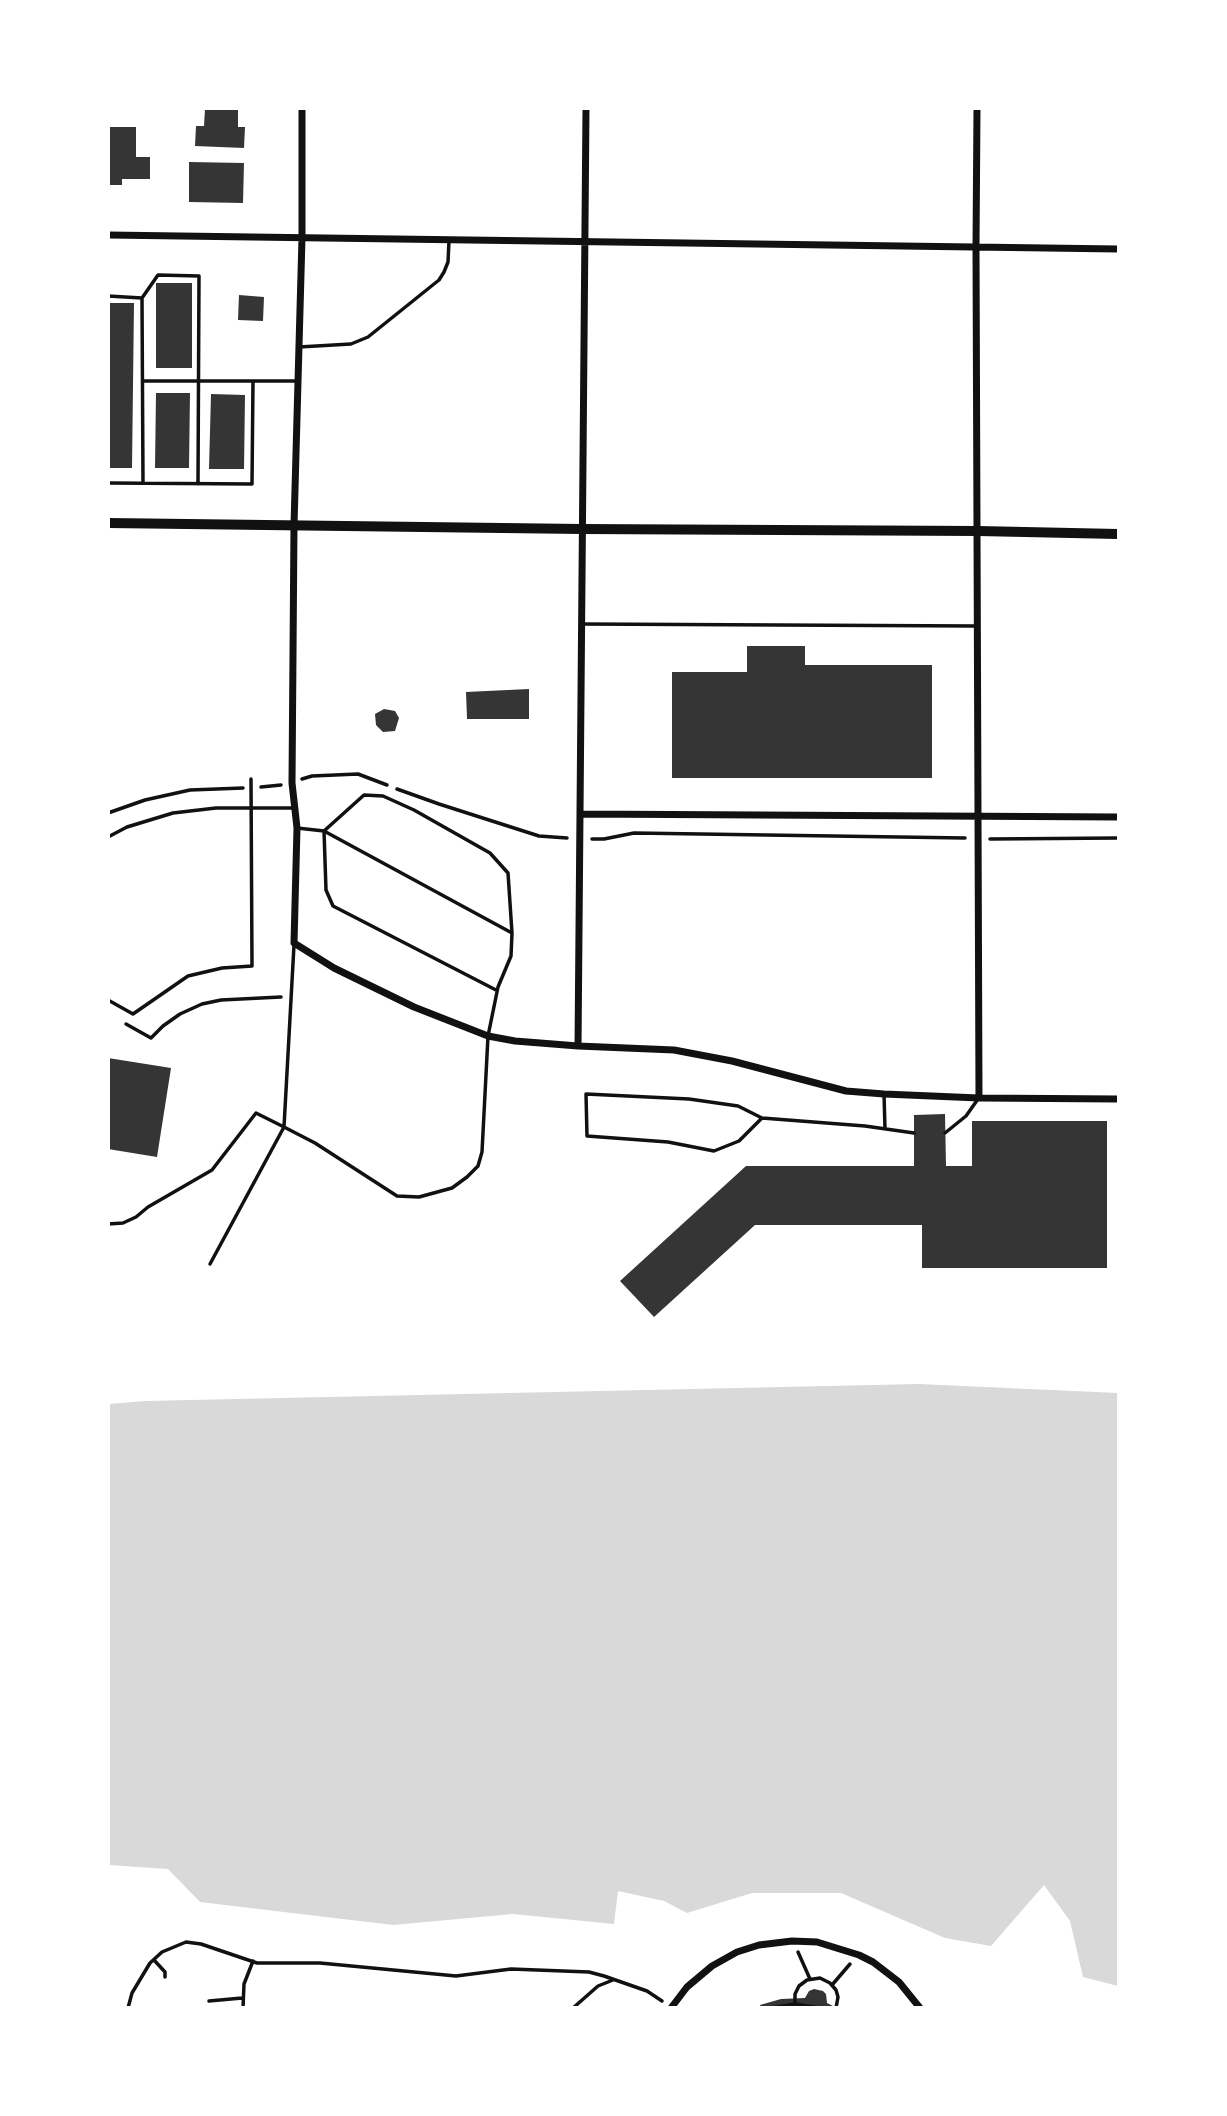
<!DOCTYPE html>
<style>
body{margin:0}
#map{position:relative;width:1227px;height:2116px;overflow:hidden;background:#fff;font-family:"Source Sans 3",sans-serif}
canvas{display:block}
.frame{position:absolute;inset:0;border:110px solid #fff;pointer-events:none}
</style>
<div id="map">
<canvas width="1227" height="2116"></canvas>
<div class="frame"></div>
</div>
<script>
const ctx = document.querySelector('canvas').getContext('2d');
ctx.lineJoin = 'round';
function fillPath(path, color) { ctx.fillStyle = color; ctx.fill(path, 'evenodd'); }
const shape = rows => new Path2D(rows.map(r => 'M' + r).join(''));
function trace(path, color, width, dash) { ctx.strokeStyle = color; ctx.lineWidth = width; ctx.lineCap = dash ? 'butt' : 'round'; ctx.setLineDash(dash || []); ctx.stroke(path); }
fillPath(shape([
 [919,1384,1118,1393,1118,1986,1083,1977,1070,1921,1044,1885,991,1946,945,1938,841,1893,752,1893,687,1913,664,1901,618,1891,614,1924,513,1914,393,1925,200,1902,168,1869,109,1865,109,1404,146,1401]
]), '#d9d9d9');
fillPath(shape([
 [205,109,238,109,238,127,245,127,244,148,195,146,196,126,204,126],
 [108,127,136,127,136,157,150,157,150,179,122,179,122,185,108,185],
 [189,162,244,163,243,203,189,202],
 [156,283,192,283,192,368,156,368],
 [239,295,264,297,263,321,238,320],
 [108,303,134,303,132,468,108,468],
 [156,393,190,393,189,468,155,468],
 [211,394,245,395,244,469,209,469],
 [747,646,805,646,805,665,932,665,932,778,672,778,672,672,747,672],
 [529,689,529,719,467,719,466,692],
 [384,709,395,711,399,718,395,731,383,732,376,725,375,714],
 [108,1058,171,1068,157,1157,108,1149],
 [945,1114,946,1166,972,1166,972,1121,1107,1121,1107,1268,922,1268,922,1225,755,1225,654,1317,620,1281,746,1166,914,1166,914,1115],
 [814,1989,823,1991,826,1994,827,2003,837,2008,761,2008,760,2005,781,1999,805,1998,809,1991]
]), '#353535');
trace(shape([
 [302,779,312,776,358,774,387,785],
 [261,787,281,785],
 [397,789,439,804,539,836,567,838],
 [108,813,145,800,190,790,243,788],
 [592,839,604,839,634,833,965,838],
 [990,839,1118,838],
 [126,1024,151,1038,163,1026,180,1014,202,1004,221,1000,281,997],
 [798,1952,810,1979],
 [154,1960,165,1972,165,1977],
 [832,1985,850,1964],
 [209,2001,242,1998],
 [795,2004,795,1994,799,1986,807,1980,820,1978,830,1983,836,1990,838,1997,836,2008],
 [128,2008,132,1993,150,1963,162,1952,186,1942,201,1944,257,1963,320,1963,456,1976,511,1969,589,1972,604,1976,647,1991,662,2001],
 [243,2008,244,1984,253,1961],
 [573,2008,598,1986,613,1980],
 [771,2008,795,2004,820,2008]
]), '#111', 3.5);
trace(shape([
 [108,296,142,298,158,275,199,276,198,484],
 [142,298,143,483],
 [299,347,351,344,368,337,439,280,444,272,448,262,449,241],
 [143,381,298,381],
 [108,483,252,484,253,381],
 [582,624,975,626],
 [324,831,326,890,333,906,496,990],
 [324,831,512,933],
 [108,837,127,827,173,813,216,808,293,808],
 [294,945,284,1127,315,1143,397,1196,419,1197,452,1188,467,1177,478,1166,482,1152,488,1036,498,987,511,956,512,933,508,873,490,853,414,810,383,796,364,795,324,831,297,828],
 [108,1000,133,1014,188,976,222,968,252,966,251,779],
 [884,1094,885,1129],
 [762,1118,739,1141,714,1151,668,1142,587,1136,586,1094,689,1099,738,1106,762,1118,865,1126,914,1133],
 [945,1133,966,1116,978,1099],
 [108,1224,123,1223,136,1217,148,1207,212,1170,256,1113,284,1127,210,1264]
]), '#111', 3.5);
trace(shape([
 [302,108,302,238,294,525,292,783,297,828,294,943,334,968,414,1007,488,1036,515,1041,578,1046,674,1050,732,1061,846,1091,884,1094,979,1098,1118,1099],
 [977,108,976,247,979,1098],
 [108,235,1118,249],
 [580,814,1118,817],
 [578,1046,586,108],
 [671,2008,687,1987,712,1966,737,1952,759,1945,792,1941,817,1942,859,1955,873,1962,899,1982,920,2008]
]), '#111', 7);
trace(shape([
 [108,523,581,529,978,531,1118,534]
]), '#111', 10);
</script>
